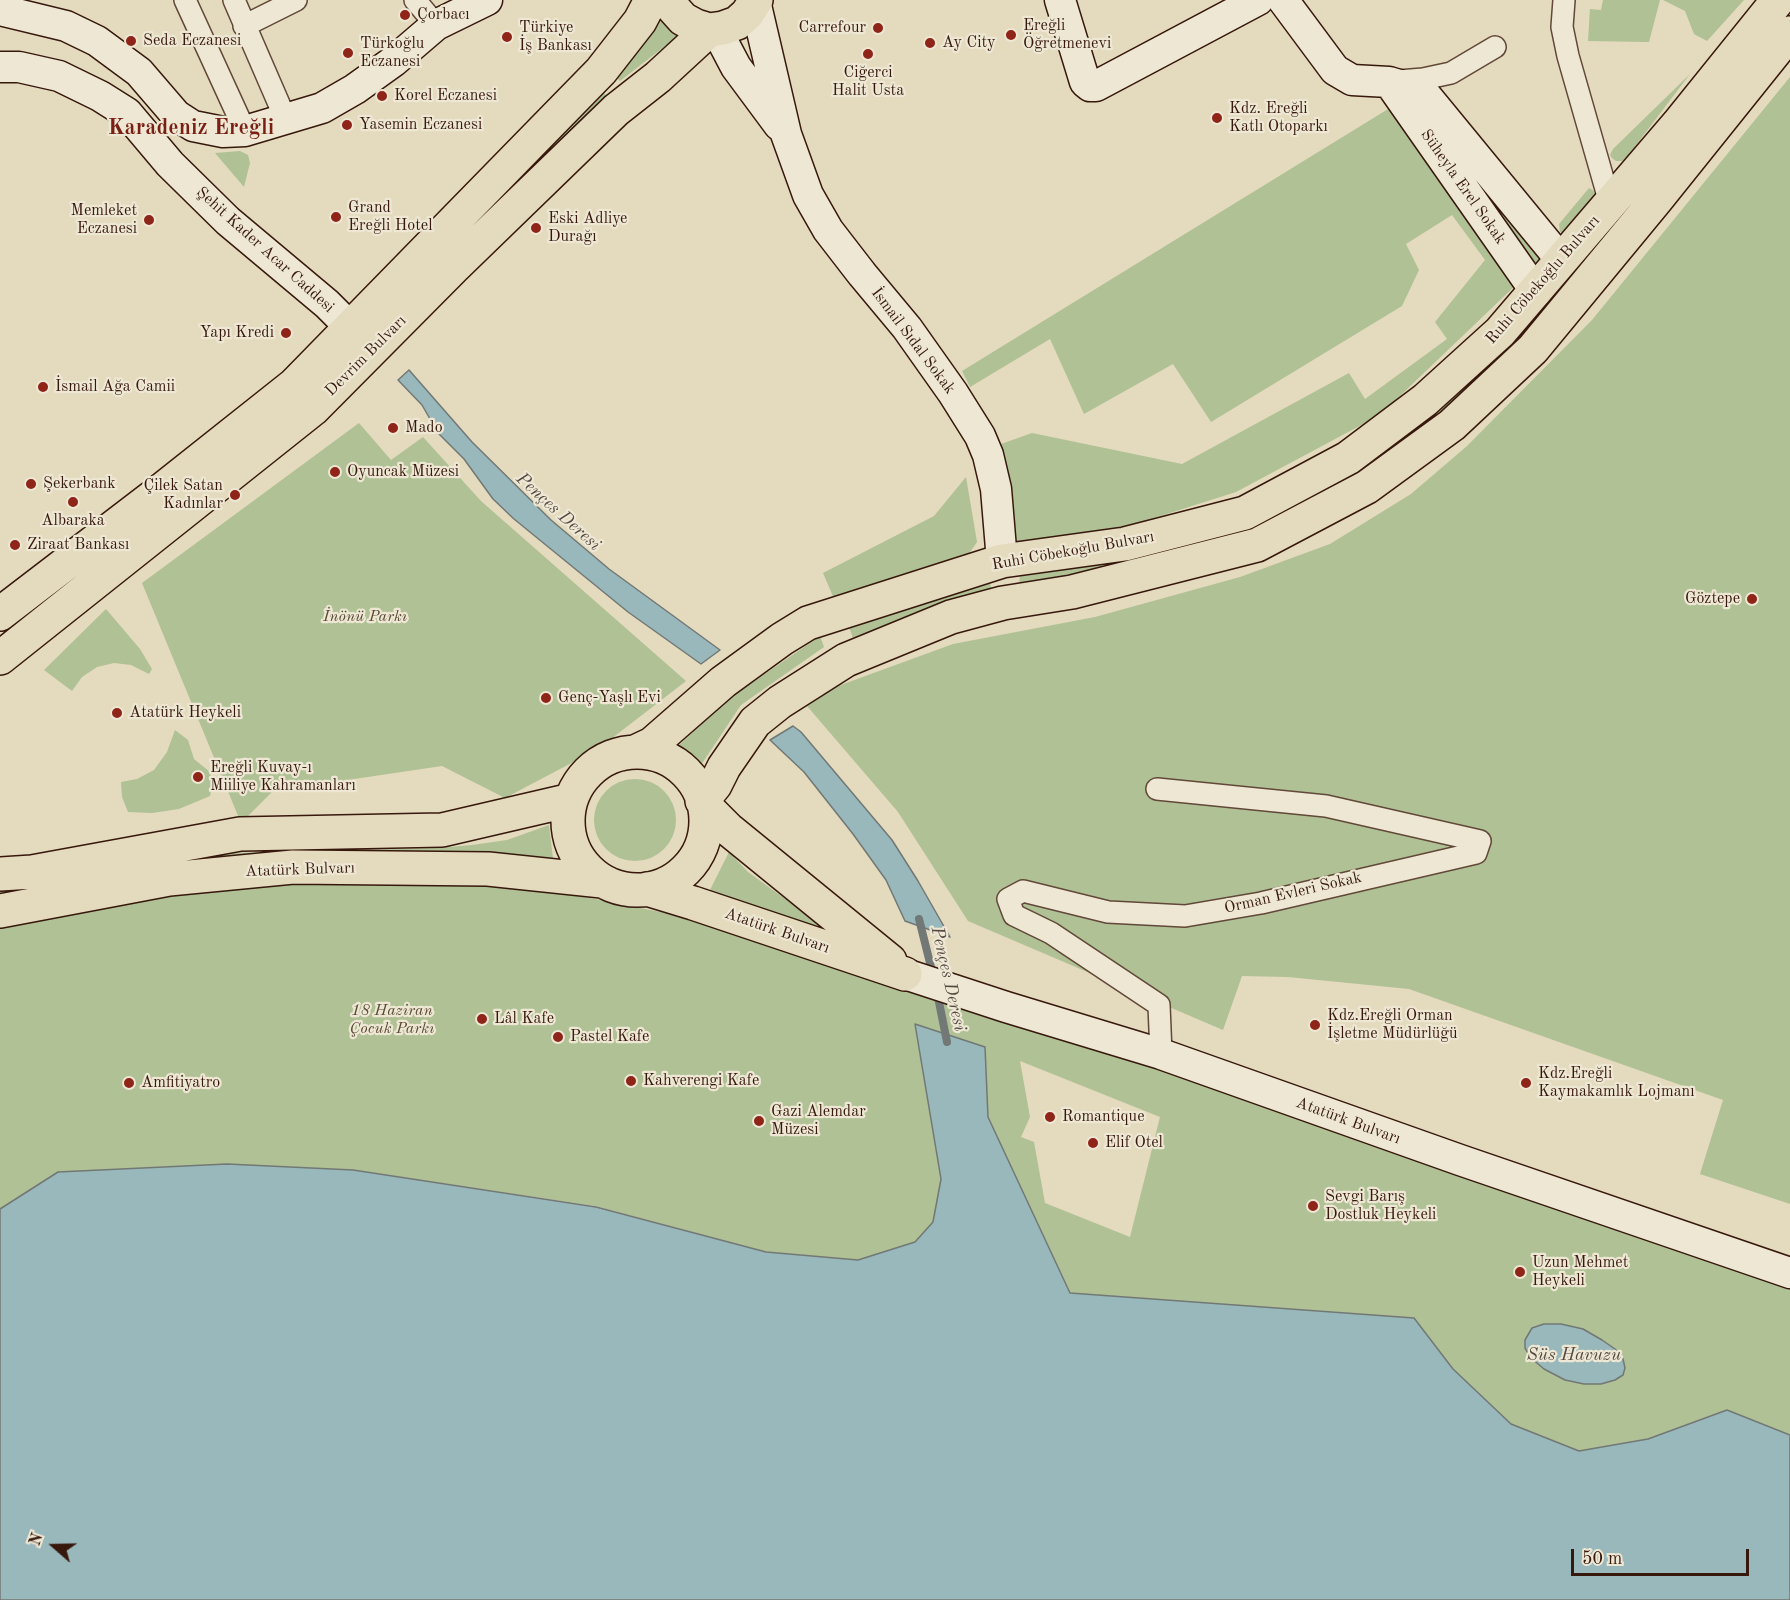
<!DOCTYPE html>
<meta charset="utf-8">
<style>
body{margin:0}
#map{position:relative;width:1790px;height:1600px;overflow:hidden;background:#e4dabd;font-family:"Old Standard TT",serif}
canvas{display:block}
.north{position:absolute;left:24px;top:1516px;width:60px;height:60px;-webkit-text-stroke:4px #ede7d4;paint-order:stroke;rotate:290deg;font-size:16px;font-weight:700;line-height:24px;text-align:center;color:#37180c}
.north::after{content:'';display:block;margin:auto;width:21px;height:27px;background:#37180c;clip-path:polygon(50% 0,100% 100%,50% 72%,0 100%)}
.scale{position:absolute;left:1571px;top:1549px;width:178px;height:27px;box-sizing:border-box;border:3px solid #37180c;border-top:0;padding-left:8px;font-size:18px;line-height:21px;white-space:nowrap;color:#37180c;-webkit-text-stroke:4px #ede7d4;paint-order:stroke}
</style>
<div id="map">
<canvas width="1790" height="1600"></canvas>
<div class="north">N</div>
<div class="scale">50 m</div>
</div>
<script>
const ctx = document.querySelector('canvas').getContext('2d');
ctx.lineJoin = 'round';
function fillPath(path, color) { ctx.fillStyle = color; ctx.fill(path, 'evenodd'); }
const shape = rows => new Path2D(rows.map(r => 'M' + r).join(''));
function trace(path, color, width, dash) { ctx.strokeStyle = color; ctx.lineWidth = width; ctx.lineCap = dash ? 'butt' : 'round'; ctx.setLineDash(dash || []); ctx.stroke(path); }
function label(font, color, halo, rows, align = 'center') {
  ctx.font = font + ' "Old Standard TT",serif'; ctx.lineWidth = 4.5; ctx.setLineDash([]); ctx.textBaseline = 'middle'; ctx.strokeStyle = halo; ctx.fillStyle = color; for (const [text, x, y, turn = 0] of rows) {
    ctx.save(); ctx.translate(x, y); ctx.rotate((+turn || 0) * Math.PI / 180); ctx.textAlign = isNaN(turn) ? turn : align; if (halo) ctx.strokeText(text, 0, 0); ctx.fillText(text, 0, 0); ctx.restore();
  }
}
fillPath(shape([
 [1603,0,1660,0,1649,42,1588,41,1590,9,1601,10],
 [1663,0,1744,0,1707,41,1694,34,1685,11],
 [1790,9,1790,13,1566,294,1504,365,1411,444,1257,533,1182,557,1019,584,1020,575,1132,554,1345,476],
 [659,17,678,36,620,81,617,78],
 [1690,74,1627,157,1622,161,1616,161,1612,158,1610,155,1613,149],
 [1790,77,1790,1204,1700,1174,1723,1100,1409,989,1288,977,1242,976,1223,1030,968,921,898,812,807,706,838,686,953,644,1095,617,1240,577,1330,544,1411,494,1467,446,1592,320],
 [601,90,606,95,450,254,447,250],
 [1393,106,1519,282,1380,415,1236,492,1129,526,1016,547,1001,444,1032,433,1182,464,1349,373,1365,399,1447,339,1435,322,1485,260,1452,215,1406,244,1419,270,1402,306,1211,422,1173,364,1084,414,1050,339,970,387,962,371],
 [1422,110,1546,258,1534,272],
 [240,151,248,155,250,163,244,187,215,153],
 [1589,188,1594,191,1596,198,1564,233,1560,232,1559,224],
 [359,423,391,460,423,437,481,501,686,681,598,749,505,798,442,766,273,791,241,823,142,583],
 [966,477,977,542,961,565,835,601,823,573,934,516],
 [989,578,992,592,854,641,849,627],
 [106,609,140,649,152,669,149,674,131,665,114,663,97,667,82,677,72,691,44,670],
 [820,636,824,647,741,705,701,765,677,747,730,698],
 [175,730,188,740,194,759,210,772,212,787,210,796,179,809,152,813,128,812,122,797,121,782,137,779,154,770,167,752],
 '594 820a41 41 0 1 1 82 0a41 41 0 1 1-82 0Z',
 [549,825,554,867,0,896,0,886,224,853,437,848,472,845,507,840],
 [729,852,748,872,850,946,709,892],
 [354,876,487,881,601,900,700,920,1087,1045,1790,1287,1790,1435,1727,1410,1648,1439,1579,1451,1511,1424,1453,1369,1414,1318,1070,1293,988,1117,985,1047,915,1025,941,1179,933,1222,915,1242,858,1260,766,1252,595,1206,353,1170,227,1164,58,1172,0,1209,0,924,206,885],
 [1020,1061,1160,1117,1130,1237,1045,1203,1034,1142,1021,1137,1030,1117]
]), '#afc195');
const water = shape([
 [409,370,472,442,551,520,609,569,720,650,701,664,628,612,514,519,493,499,464,459,438,433,422,405,398,380,409,370],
 [793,726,801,732,892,840,918,881,950,937,905,921,886,880,853,834,804,772,770,740,793,726],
 [915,1024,985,1047,988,1117,1070,1293,1414,1318,1453,1369,1511,1424,1579,1451,1648,1439,1727,1410,1790,1435,1790,1600,0,1600,0,1209,58,1172,227,1164,353,1170,596,1207,766,1252,858,1260,915,1242,933,1222,941,1179,915,1024],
 [1544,1324,1561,1324,1583,1329,1602,1340,1615,1349,1623,1359,1625,1368,1623,1375,1615,1380,1601,1384,1584,1384,1565,1380,1544,1369,1531,1358,1525,1348,1525,1340,1532,1328,1544,1324]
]);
fillPath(water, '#99b8bb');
trace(water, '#727875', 1.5);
trace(shape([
 [919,919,933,975],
 [937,992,947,1042]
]), '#727875', 8);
const street = shape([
 [185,0,245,131],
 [234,0,286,120],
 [415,0,436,25],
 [1564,0,1562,27,1568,56,1610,203],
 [244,26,296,0],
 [1399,81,1423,79,1451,73,1495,47],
 [1157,789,1326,806,1480,841,1476,853,1261,903,1185,916,1108,912,1023,891,1008,899,1014,915,1051,933,1159,1005,1161,1054]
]);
const secondary = shape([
 [1060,0,1085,82,1090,86,1096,86,1258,0],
 [1283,0,1335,70,1352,80,1389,82,1423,92,1561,260],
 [755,1,786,134,808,195,828,230,862,274,907,328,953,393,980,436,988,455,996,489,1002,561],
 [0,10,66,26,97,41,139,72,176,115,193,126,223,132,245,131,322,108,355,89,394,61,436,25,487,0],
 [716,29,736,67,779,125],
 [0,67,19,67,59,76,100,96,127,113,170,164,228,221,327,304,351,328],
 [1389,82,1536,292],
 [905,974,1006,1007,1161,1054,1460,1160,1790,1273]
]);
const primary = shape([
 [670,0,674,9,683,19,696,26,709,30,723,28,737,23,747,14,756,0],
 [0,614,154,496,294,385,601,71,640,21,651,0],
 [0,658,313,409,454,267,616,110,658,77,709,30],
 [635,752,652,744,723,682,782,639,808,623,1002,561,1125,544,1245,513,1348,458,1425,400,1500,332,1678,124,1778,0],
 '568 821a69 69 0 1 1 138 0a69 69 0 1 1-138 0Z',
 [702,801,715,785,724,767,755,722,780,702,846,660,951,617,1003,603,1072,592,1257,545,1367,487,1452,425,1533,349,1656,200,1790,33],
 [704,805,728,829,890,961],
 [0,874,32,872,240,834,442,830,571,800],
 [647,889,693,903,905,974],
 [0,911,169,879,293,867,488,869,602,881]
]);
trace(street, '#624838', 24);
trace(secondary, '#37180c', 33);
trace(primary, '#37180c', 36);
trace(street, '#ede7d4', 21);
trace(secondary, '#ede7d4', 30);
trace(primary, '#e4dabd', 33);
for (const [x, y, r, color] of [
 [405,15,6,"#8f2418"],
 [878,28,6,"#8f2418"],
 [1011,35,6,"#8f2418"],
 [507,37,6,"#8f2418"],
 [131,41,6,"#8f2418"],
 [930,43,6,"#8f2418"],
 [348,53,6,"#8f2418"],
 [868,54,6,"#8f2418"],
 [382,96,6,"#8f2418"],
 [1217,118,6,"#8f2418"],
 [347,125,6,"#8f2418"],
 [336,217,6,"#8f2418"],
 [149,220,6,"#8f2418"],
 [536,228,6,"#8f2418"],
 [286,333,6,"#8f2418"],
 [43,387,6,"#8f2418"],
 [393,428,6,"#8f2418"],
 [335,472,6,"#8f2418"],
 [31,484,6,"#8f2418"],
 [235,495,6,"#8f2418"],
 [73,502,6,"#8f2418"],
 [15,545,6,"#8f2418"],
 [1752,599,6,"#8f2418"],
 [546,698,6,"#8f2418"],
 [117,713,6,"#8f2418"],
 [198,777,6,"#8f2418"],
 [482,1019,6,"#8f2418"],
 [1315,1025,6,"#8f2418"],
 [558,1037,6,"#8f2418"],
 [631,1081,6,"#8f2418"],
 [129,1083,6,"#8f2418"],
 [1526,1083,6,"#8f2418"],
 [1050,1117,6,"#8f2418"],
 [759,1121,6,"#8f2418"],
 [1093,1143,6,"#8f2418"],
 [1313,1206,6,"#8f2418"],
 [1520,1272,6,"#8f2418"]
]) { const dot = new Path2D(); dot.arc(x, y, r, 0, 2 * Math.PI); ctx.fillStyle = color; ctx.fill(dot); trace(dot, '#ede7d4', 2); }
label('16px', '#37180c', '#ede7d4', [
 ["Çorbacı",417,15],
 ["Ereğli",1023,26],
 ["Öğretmenevi",1023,44],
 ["Türkiye",519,28],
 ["İş Bankası",519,46],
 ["Carrefour",866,28,"right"],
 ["Seda Eczanesi",143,41],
 ["Ay City",942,43],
 ["Türkoğlu",360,44],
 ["Eczanesi",360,62],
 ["Ciğerci",868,73,"center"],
 ["Halit Usta",868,91,"center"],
 ["Korel Eczanesi",394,96],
 ["Kdz. Ereğli",1229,109],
 ["Katlı Otoparkı",1229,127],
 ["Yasemin Eczanesi",359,125],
 ["Grand",348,208],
 ["Ereğli Hotel",348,226],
 ["Memleket",137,211,"right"],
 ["Eczanesi",137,229,"right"],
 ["Eski Adliye",548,219],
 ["Durağı",548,237],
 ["Yapı Kredi",274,333,"right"],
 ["İsmail Ağa Camii",55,387],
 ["Mado",405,428],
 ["Oyuncak Müzesi",347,472],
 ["Şekerbank",43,484],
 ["Çilek Satan",223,486,"right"],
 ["Kadınlar",223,504,"right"],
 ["Albaraka",73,521,"center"],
 ["Ziraat Bankası",27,545],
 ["Göztepe",1740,599,"right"],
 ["Genç-Yaşlı Evi",558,698],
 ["Atatürk Heykeli",129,713],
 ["Ereğli Kuvay-ı",210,768],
 ["Miiliye Kahramanları",210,786],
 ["Kdz.Ereğli Orman",1327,1016],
 ["İşletme Müdürlüğü",1327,1034],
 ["Lâl Kafe",494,1019],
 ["Pastel Kafe",570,1037],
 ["Kdz.Ereğli",1538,1074],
 ["Kaymakamlık Lojmanı",1538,1092],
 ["Kahverengi Kafe",643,1081],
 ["Amfitiyatro",141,1083],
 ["Gazi Alemdar",771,1112],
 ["Müzesi",771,1130],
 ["Romantique",1062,1117],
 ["Elif Otel",1105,1143],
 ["Sevgi Barış",1325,1197],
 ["Dostluk Heykeli",1325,1215],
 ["Uzun Mehmet",1532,1263],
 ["Heykeli",1532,1281]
], 'left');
label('16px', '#37180c', '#ede7d4', [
 ["Süheyla Erel Sokak",1463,187,55],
 ["Şehit Kader Acar Caddesi",265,250,42],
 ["Ruhi Cöbekoğlu Bulvarı",1543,280,-49],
 ["İsmail Sıdal Sokak",913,341,53],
 ["Devrim Bulvarı",366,356,-45],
 ["Ruhi Cöbekoğlu Bulvarı",1073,551,-10],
 ["Atatürk Bulvarı",300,870,-2],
 ["Orman Evleri Sokak",1293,893,-13],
 ["Atatürk Bulvarı",777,931,19],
 ["Atatürk Bulvarı",1348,1121,20]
]);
label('italic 16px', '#5b4b35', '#ede7d4', [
 ["İnönü Parkı",365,617],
 ["18 Haziran",392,1011],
 ["Çocuk Parkı",392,1029]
]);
label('italic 18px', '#544841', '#ede7d4', [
 ["Pençes Deresi",558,512,42],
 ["Pençes Deresi",948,979,77],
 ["Süs Havuzu",1574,1355]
]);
label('bold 22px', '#7a1f14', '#ede7d4', [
 ["Karadeniz Ereğli",191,128]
]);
</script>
